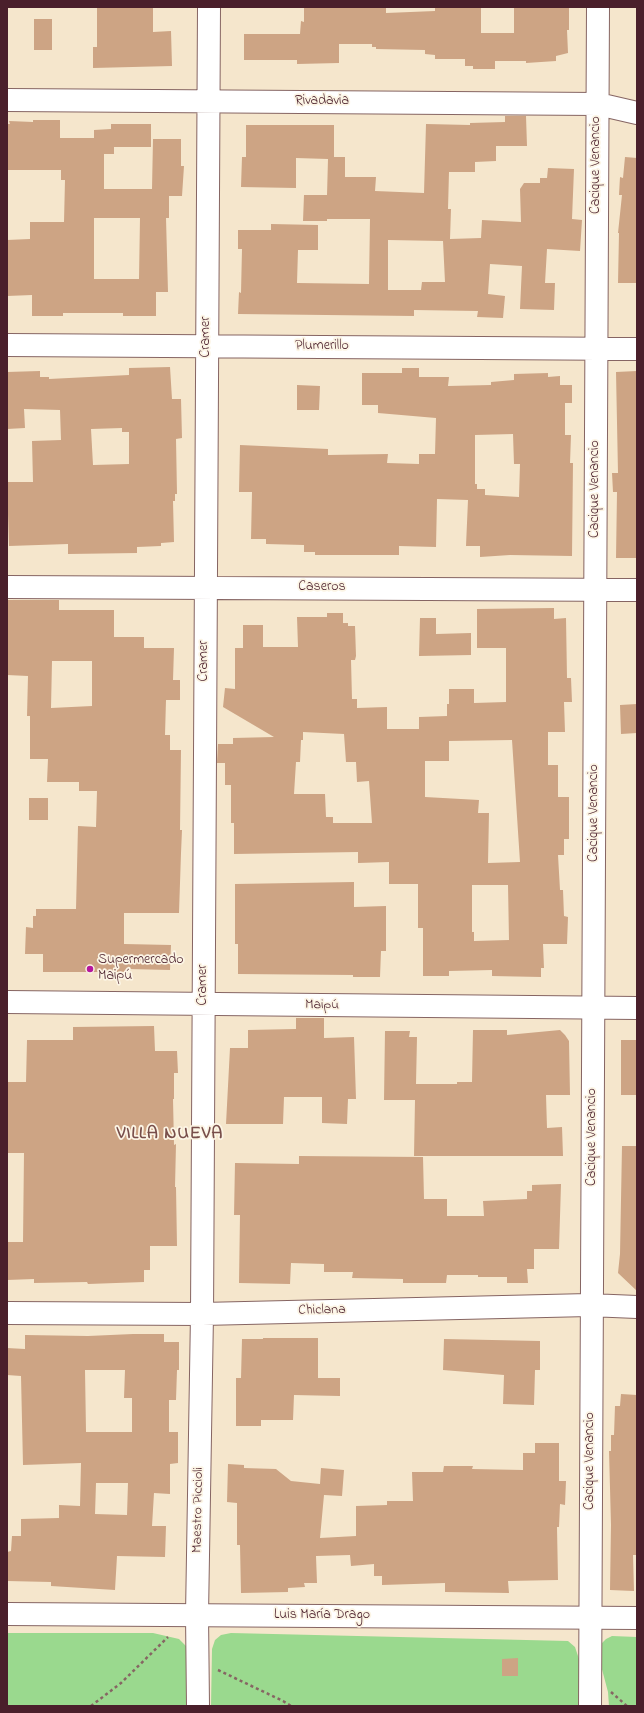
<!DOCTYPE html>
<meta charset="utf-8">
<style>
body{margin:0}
#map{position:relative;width:644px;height:1713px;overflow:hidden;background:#f5e6cc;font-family:"Indie Flower",sans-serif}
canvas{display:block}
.frame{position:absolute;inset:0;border:8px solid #4a1f2b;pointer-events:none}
</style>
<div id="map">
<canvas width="644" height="1713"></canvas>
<div class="frame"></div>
</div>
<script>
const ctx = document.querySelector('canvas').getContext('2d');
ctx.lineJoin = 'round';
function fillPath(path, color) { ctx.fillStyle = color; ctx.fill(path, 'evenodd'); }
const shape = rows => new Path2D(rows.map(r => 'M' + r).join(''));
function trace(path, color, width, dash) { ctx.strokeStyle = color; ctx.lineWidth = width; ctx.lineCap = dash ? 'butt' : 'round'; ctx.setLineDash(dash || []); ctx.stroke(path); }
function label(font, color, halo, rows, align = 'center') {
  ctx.font = font + ' "Indie Flower",sans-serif'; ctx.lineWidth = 3.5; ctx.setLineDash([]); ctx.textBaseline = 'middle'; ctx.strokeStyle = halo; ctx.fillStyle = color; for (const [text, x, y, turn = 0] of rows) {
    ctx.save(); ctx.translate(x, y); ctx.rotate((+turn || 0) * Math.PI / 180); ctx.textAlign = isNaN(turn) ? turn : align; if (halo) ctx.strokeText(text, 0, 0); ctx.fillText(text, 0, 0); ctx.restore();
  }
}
fillPath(shape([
 [7,1633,153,1633,179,1639,186,1646,188,1654,188,1706,7,1706],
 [231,1633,568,1641,575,1647,579,1659,580,1706,211,1706,212,1649,215,1640,221,1635],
 [612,1636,637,1637,637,1706,609,1706,608,1692,599,1658,599,1646,606,1639]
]), '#9ad98e');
fillPath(shape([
 [97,7,153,7,153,32,171,31,172,66,93,68,93,47,97,47],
 [304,7,386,7,386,13,435,11,435,7,481,7,481,33,514,33,514,7,569,7,569,30,567,30,568,53,556,56,556,61,526,63,526,61,495,61,495,69,473,69,473,66,465,66,465,59,435,59,435,55,425,54,425,50,376,49,376,47,372,47,372,44,339,44,339,63,297,64,297,60,244,60,244,34,300,34,301,21,304,22],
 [34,19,52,19,52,50,34,50],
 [505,116,526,116,527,146,496,146,496,161,475,162,475,172,449,172,448,209,451,209,450,239,481,238,482,220,521,222,520,189,524,183,540,183,540,178,547,178,548,168,574,169,572,219,582,220,580,251,547,249,545,283,555,283,554,310,520,309,522,266,490,264,488,294,505,296,503,318,477,317,478,311,414,310,414,316,238,314,239,292,241,293,242,249,238,249,238,230,271,230,271,224,318,225,318,250,298,250,297,283,369,284,370,219,327,219,327,221,303,221,304,195,327,195,328,159,296,158,296,188,241,187,242,157,246,157,246,125,334,125,334,157,345,157,345,177,376,177,375,191,424,193,426,124,470,125,470,123,505,122],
 [388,240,443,241,445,282,422,282,421,290,388,290],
 [33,120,60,120,60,138,94,138,94,130,111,129,111,124,151,124,151,147,114,147,114,154,104,154,104,189,152,189,153,139,181,139,181,166,184,166,182,196,169,196,169,218,166,218,168,292,156,292,156,316,123,316,123,313,63,313,63,316,32,316,32,295,7,296,7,240,30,239,30,222,64,222,65,180,61,180,61,170,7,170,7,124,10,124,9,121,33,122],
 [94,218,140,218,139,279,94,279],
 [625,157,637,158,637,283,618,283,619,233,618,233,622,195,619,195,620,177,623,178],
 [170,367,172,399,181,399,182,438,176,439,177,494,175,494,175,501,173,501,174,542,161,543,161,546,137,547,137,553,68,554,68,544,9,546,7,482,33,482,32,441,61,440,60,410,24,409,25,428,7,429,7,372,40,371,40,377,49,377,49,379,129,375,129,368],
 [122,428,122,432,129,432,129,464,93,465,91,429],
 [402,368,419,368,419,377,449,377,448,386,491,385,491,382,514,380,514,374,548,373,548,377,560,376,560,385,572,385,572,403,565,403,565,435,571,435,570,463,573,463,572,556,510,555,480,557,480,546,466,546,468,500,437,499,436,547,399,546,399,555,315,555,315,552,304,552,304,545,266,544,266,539,251,539,252,492,239,492,240,445,328,449,328,455,388,454,387,463,419,464,419,454,435,454,436,418,378,413,378,405,362,405,362,373,402,373],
 [513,434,514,464,520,464,519,497,485,495,485,489,477,489,477,484,475,484,475,435],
 [637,371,637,558,616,558,617,492,613,492,612,473,618,473,616,372],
 [297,385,320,386,319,410,297,410],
 [7,600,59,600,59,610,114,610,114,637,144,637,144,648,174,648,173,680,180,680,180,700,166,700,165,735,170,735,170,750,181,750,180,830,182,830,181,853,179,913,124,913,124,944,171,945,170,970,128,969,128,972,43,972,43,954,25,954,26,927,33,928,33,916,36,916,36,909,76,909,78,826,96,827,97,791,79,791,79,782,47,782,48,759,30,759,30,716,27,716,28,676,7,675],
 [52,661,92,661,92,706,51,708],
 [554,608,554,619,566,618,567,678,571,678,572,702,564,702,565,732,548,732,548,765,558,765,558,797,569,797,569,839,564,839,564,855,558,855,560,890,563,890,564,916,568,917,567,944,543,944,544,968,541,968,541,977,492,976,492,970,449,971,449,976,423,976,423,928,418,928,418,884,389,884,389,862,358,863,358,852,234,854,234,823,231,823,231,785,225,785,225,763,217,763,218,744,233,744,233,738,274,737,223,707,225,688,235,689,235,648,243,648,243,625,263,625,263,647,298,647,297,617,327,617,327,613,343,613,343,623,348,623,348,626,355,626,356,656,355,660,351,660,352,699,357,699,357,708,387,707,387,729,419,729,419,717,447,716,447,704,449,704,449,689,474,689,474,703,506,702,506,648,477,648,477,609],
 [303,732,344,734,346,762,356,762,357,782,369,781,372,823,333,823,333,817,326,817,325,794,294,794,296,762,300,762,301,740,303,740],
 [512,740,520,862,488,863,489,813,478,813,479,800,425,797,425,761,449,761,449,741],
 [472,885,508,885,509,940,474,941,474,932,472,932],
 [420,618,436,618,436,634,471,633,471,655,419,656],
 [637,704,637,733,621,734,620,705],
 [29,798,48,798,48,820,29,820],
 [354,882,354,907,386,906,386,951,381,951,380,977,353,977,353,975,238,974,238,944,235,944,235,884],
 [296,1018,324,1018,324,1038,354,1037,356,1099,348,1099,347,1124,322,1123,322,1097,284,1097,283,1124,226,1124,230,1048,248,1048,248,1030,296,1029],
 [154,1026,155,1051,177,1051,178,1073,174,1073,174,1099,173,1099,174,1145,176,1144,175,1187,176,1187,177,1246,150,1246,150,1270,144,1270,144,1282,88,1284,87,1282,34,1283,34,1279,7,1280,7,1242,23,1242,24,1153,7,1153,7,1082,26,1082,27,1040,73,1040,73,1027],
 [473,1030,507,1030,507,1035,560,1030,565,1035,569,1041,570,1095,546,1095,547,1128,562,1127,563,1156,414,1156,415,1100,384,1100,385,1031,410,1031,409,1037,417,1037,416,1084,457,1084,457,1082,472,1082],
 [621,1040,637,1040,637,1095,621,1095],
 [622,1146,637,1146,637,1291,618,1273,620,1254],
 [299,1156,423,1157,424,1199,447,1199,447,1216,484,1216,483,1201,527,1199,527,1191,532,1191,532,1185,561,1184,559,1249,534,1249,534,1269,527,1269,528,1283,507,1283,507,1277,478,1277,478,1275,447,1275,446,1283,403,1283,403,1279,352,1278,353,1272,324,1272,324,1264,291,1263,290,1284,239,1283,240,1215,234,1215,235,1163,299,1164],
 [133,1334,164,1334,164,1342,179,1342,179,1370,177,1370,176,1400,169,1400,169,1432,178,1432,178,1463,170,1464,170,1494,154,1493,152,1526,166,1526,165,1557,117,1556,115,1590,51,1586,51,1582,7,1581,7,1552,11,1551,12,1536,21,1536,21,1519,59,1518,59,1505,80,1506,81,1463,23,1465,21,1376,7,1375,7,1348,25,1349,25,1335,88,1336],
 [85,1370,125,1370,124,1398,132,1398,132,1432,86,1432],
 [96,1483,128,1483,127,1515,95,1514],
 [263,1338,318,1338,318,1378,340,1378,340,1396,294,1395,293,1420,261,1420,261,1426,236,1426,236,1378,241,1378,242,1339,263,1339],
 [444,1339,540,1341,540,1370,535,1370,534,1405,503,1404,504,1375,443,1370],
 [621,1394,637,1395,637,1555,633,1555,634,1591,610,1590,611,1525,609,1451,611,1451,611,1435,614,1435,615,1406,620,1406],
 [535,1443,559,1443,559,1481,566,1481,565,1505,560,1504,559,1527,557,1527,558,1580,508,1581,509,1593,445,1592,445,1583,382,1585,382,1576,374,1576,374,1564,351,1566,350,1555,316,1556,317,1583,304,1583,305,1587,288,1588,288,1592,241,1593,240,1545,237,1545,237,1503,227,1502,228,1464,244,1465,244,1468,276,1469,291,1481,320,1484,321,1468,344,1470,342,1496,324,1495,320,1538,356,1536,356,1506,387,1505,387,1501,413,1501,412,1472,443,1472,444,1466,473,1466,472,1469,523,1470,523,1453,535,1453],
 [518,1658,518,1676,502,1676,502,1659]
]), '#cda484');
const minor = shape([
 [7,100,598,104,637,113],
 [7,345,637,349],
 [7,587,637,590],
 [7,1002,637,1008],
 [7,1313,202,1314,589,1305,637,1307],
 [198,1706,197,1615,202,1314,209,7],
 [590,1706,598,7]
]);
const major = shape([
 [7,1614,637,1618]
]);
trace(minor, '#866563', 24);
trace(major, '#866563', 24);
trace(shape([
 [218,1670,283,1701,291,1706],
 [611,1692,627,1706],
 [91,1706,121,1683,168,1637]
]), '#866563', 2.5, [3, 3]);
trace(minor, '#fff', 22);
trace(major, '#fff', 22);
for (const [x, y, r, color] of [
 [90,969,4,"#b5179e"]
]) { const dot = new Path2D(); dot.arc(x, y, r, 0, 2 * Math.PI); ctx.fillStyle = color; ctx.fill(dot); trace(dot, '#fcf5e5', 1.5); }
label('14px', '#4a1f2b', '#fcf5e5', [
 ["Rivadavia",322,102],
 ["Cacique Venancio",597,165,-90],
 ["Cramer",207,337,-90],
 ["Plumerillo",322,347],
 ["Cacique Venancio",596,489,-90],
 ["Caseros",322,588],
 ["Cramer",205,661,-90],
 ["Cacique Venancio",595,813,-90],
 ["Cramer",204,985,-90],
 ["Maipú",322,1006,1],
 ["Cacique Venancio",593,1137,-90],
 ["Chiclana",322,1311,-1],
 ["Cacique Venancio",591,1461,-90],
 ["Maestro Piccioli",199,1510,-89],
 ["Luis María Drago",322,1616]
]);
label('14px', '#4a1f2b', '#fcf5e5', [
 ["Supermercado",98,961],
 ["Maipú",98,977]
], 'left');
ctx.letterSpacing = '1px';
label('bold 18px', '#784e4a', '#fcf5e5', [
 ["VILLA NUEVA",170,1135]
]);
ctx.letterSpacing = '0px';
</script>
